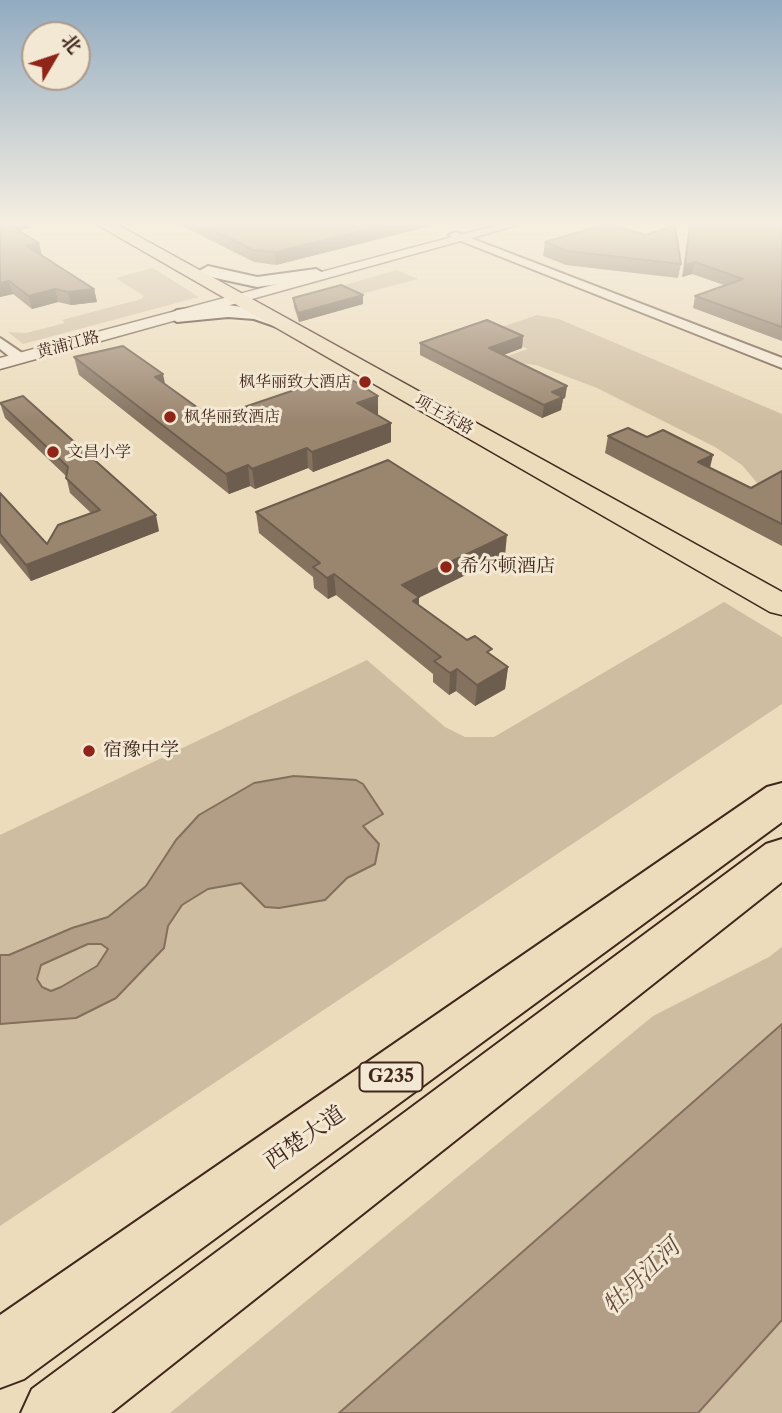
<!DOCTYPE html>
<meta charset="utf-8">
<style>
body{margin:0}
#map{position:relative;width:782px;height:1413px;overflow:hidden;background:#ecdcbc;font-family:"Libre Caslon Text","Noto Serif SC",serif}
canvas{display:block}
.north{position:absolute;left:21px;top:21px;width:70px;height:70px;box-sizing:border-box;background:#f3e8d3;border:2px solid #ac9a8a;border-radius:50%;rotate:51deg;font-size:19px;font-weight:700;line-height:28px;text-align:center;color:#41261c}
.north::after{content:'';display:block;margin:auto;width:24px;height:32px;background:#8f2418;clip-path:polygon(50% 0,100% 100%,50% 72%,0 100%)}
</style>
<div id="map">
<canvas width="782" height="1413"></canvas>
<div class="north">北</div>
</div>
<script>
const ctx = document.querySelector('canvas').getContext('2d');
ctx.lineJoin = 'round';
function fillPath(path, color) { ctx.fillStyle = color; ctx.fill(path, 'evenodd'); }
const shape = rows => new Path2D(rows.map(r => 'M' + r).join(''));
function trace(path, color, width, dash) { ctx.strokeStyle = color; ctx.lineWidth = width; ctx.lineCap = dash ? 'butt' : 'round'; ctx.setLineDash(dash || []); ctx.stroke(path); }
function label(font, color, halo, rows, align = 'center') {
  ctx.font = font + ' "Libre Caslon Text","Noto Serif SC",serif'; ctx.lineWidth = 6; ctx.setLineDash([]); ctx.textBaseline = 'middle'; ctx.strokeStyle = halo; ctx.fillStyle = color; for (const [text, x, y, turn = 0] of rows) {
    ctx.save(); ctx.translate(x, y); ctx.rotate((+turn || 0) * Math.PI / 180); ctx.textAlign = isNaN(turn) ? turn : align; if (halo) ctx.strokeText(text, 0, 0); ctx.fillText(text, 0, 0); ctx.restore();
  }
}
fillPath(shape([
 [153,268,199,297,23,344,8,332,26,333,65,323,62,320,141,299,144,296,115,278],
 [397,270,418,279,358,295,341,286],
 [537,315,559,319,782,414,782,480,758,484,742,465,715,447,597,388,536,365,496,360,528,349,490,331],
 [724,602,782,637,782,704,0,1226,0,835,367,660,445,727,465,737,494,737],
 [782,947,782,1413,170,1413,653,1016,769,957]
]), '#cfbda1');
const water = shape([
 [294,776,356,780,363,784,383,814,363,826,379,844,375,864,347,878,325,900,279,908,265,907,241,883,208,889,182,905,168,926,164,948,116,998,76,1018,0,1024,0,955,9,955,72,928,108,917,146,886,176,840,199,815,254,783,294,776],
 [88,944,101,944,108,949,97,966,61,987,51,991,42,987,37,979,41,965,88,944],
 [782,1024,782,1320,698,1413,339,1413,782,1024]
]);
fillPath(water, '#b29e86');
trace(water, '#856e5c', 2);
const minor = shape([
 [455,232,782,358,782,368,451,237,449,235,455,232],
 [0,338,25,355,25,361,15,361,0,349,0,338]
]);
const tertiary = shape([
 [497,225,518,225,0,369,0,358,497,225]
]);
const secondary = shape([
 [208,266,257,277,316,269,325,274,316,279,257,287,202,275,199,271,208,266],
 [228,305,264,310,286,321,277,327,254,319,228,317,177,322,168,316,177,310,228,305]
]);
const primary = shape([
 [98,225,118,225,782,592,782,615,770,612,98,225]
]);
const trunk = shape([
 [782,783,782,822,24,1379,0,1388,0,1315,767,787,782,783],
 [782,839,782,882,111,1413,21,1413,32,1389,766,844,782,839]
]);
trace(minor, '#6c5444', 4);
trace(tertiary, '#6c5444', 3);
trace(secondary, '#41261c', 4);
trace(primary, '#41261c', 3);
trace(trunk, '#41261c', 4);
fillPath(minor, '#f3e8d3');
fillPath(tertiary, '#f3e8d3');
fillPath(secondary, '#f3e8d3');
fillPath(primary, '#ecdcbc');
fillPath(trunk, '#ecdcbc');
fillPath(shape([
 [0,225,29,228,19,230,42,255,94,289,97,302,71,305,58,302,32,309,13,294,0,297],
 [180,225,434,225,276,265,254,262],
 [689,225,782,225,782,341,693,308,695,296,724,285,692,274,682,277],
 [545,242,681,264,678,278,566,265,543,256],
 [293,298,363,304,299,322,294,307],
 [523,336,522,348,503,355,567,386,565,398,563,399,561,410,542,418,420,355,420,343],
 [74,357,165,384,212,418,328,385,378,396,378,415,391,442,313,472,308,468,255,489,250,486,229,494,79,375],
 [0,403,159,531,31,581,0,543,0,493,47,544,91,513,70,493,66,476,5,418],
 [608,436,710,468,751,488,782,471,782,546,605,453],
 [256,512,505,556,419,597,419,605,467,640,492,655,508,667,505,689,475,706,456,691,449,695,433,682,433,674,336,595,328,599,314,588,313,577,259,533]
]), '#84725f');
fillPath(shape([
 [5,225,28,225,29,228,7,233],
 [387,225,434,225,276,265,275,252],
 [39,243,42,256,27,246],
 [695,262,692,274,682,277,685,265],
 [9,281,13,294,0,297,0,283],
 [55,289,58,302,32,309,29,296],
 [94,289,97,302,71,305,68,292],
 [363,295,363,304,299,322,298,313],
 [523,336,522,348,488,361,489,348],
 [163,374,167,393,155,377],
 [567,386,565,398,563,399,561,410,542,418,544,405,552,392],
 [378,396,378,415,357,403],
 [391,423,391,442,313,472,312,452],
 [307,448,308,468,255,489,252,469],
 [713,455,709,472,698,462],
 [248,465,250,486,229,494,226,474],
 [156,515,159,531,31,581,26,565],
 [507,535,505,556,402,606,402,585],
 [334,574,336,595,328,599,327,578],
 [419,597,419,619,413,601],
 [508,667,505,689,475,706,477,685],
 [457,669,456,691,449,695,450,673]
]), '#6c5d4e');
const building = shape([
 [0,225,10,225,39,243,27,246,94,289,68,292,55,289,29,296,9,281,0,283,0,225],
 [202,225,387,225,275,252,253,250,202,225],
 [602,225,614,225,645,235,675,226,681,264,567,251,545,242,602,225],
 [690,225,782,225,782,327,695,296,743,279,695,262,685,265,690,225],
 [341,285,363,295,298,313,293,298,341,285],
 [487,320,523,336,489,348,567,386,552,392,563,397,544,405,420,343,487,320],
 [123,346,163,374,155,377,212,418,321,381,328,385,349,378,378,396,357,403,391,423,312,452,307,448,252,469,248,465,226,474,74,357,123,346],
 [23,396,156,515,26,565,0,534,0,493,47,544,58,525,100,510,66,478,68,467,0,403,23,396],
 [628,428,647,437,663,430,713,455,698,462,751,488,782,471,782,524,608,436,628,428],
 [388,460,507,535,402,585,419,597,413,601,467,640,475,636,492,649,487,652,508,667,477,685,457,669,450,673,434,661,441,657,334,574,327,578,313,567,320,563,256,512,388,460]
]);
fillPath(building, '#9a856f');
trace(building, '#6c5d4e', 2);
const sky = ctx.createLinearGradient(0, 0, 0, 422);
sky.addColorStop(0, '#92abc1');
sky.addColorStop(0.53, '#f6efe1');
sky.addColorStop(1, '#f6efe100');
ctx.fillStyle = sky;
ctx.fillRect(0, 0, 782, 422);
for (const [x, y, r, color] of [
 [365,382,7,"#8f2418"],
 [170,417,7,"#8f2418"],
 [53,452,7,"#8f2418"],
 [446,567,7,"#8f2418"],
 [89,751,7,"#8f2418"]
]) { const dot = new Path2D(); dot.arc(x, y, r, 0, 2 * Math.PI); ctx.fillStyle = color; ctx.fill(dot); trace(dot, '#f3e8d3', 2.5); }
label('16px', '#41261c', '#f3e8d3', [
 ["黄浦江路",68,345,-15],
 ["项王东路",444,415,29]
]);
label('16px', '#41261c', '#f3e8d3', [
 ["枫华丽致大酒店",351,382,"right"],
 ["枫华丽致酒店",184,417],
 ["文昌小学",67,452]
], 'left');
for (const [x, y, w] of [
 [391,1077,63]
]) { const box = new Path2D(); box.roundRect(x - w / 2, y - 14.5, w, 29, 5); ctx.fillStyle = '#f3e8d3'; ctx.fill(box); trace(box, '#41261c', 2); }
label('bold 18px', '#41261c', null, [
 ["G235",391,1077]
]);
label('19px', '#41261c', '#f3e8d3', [
 ["希尔顿酒店",460,567],
 ["宿豫中学",103,751]
], 'left');
label('23px', '#41261c', '#f3e8d3', [
 ["西楚大道",305,1138,-35]
]);
label('italic 24px', '#634a3c', '#f3e8d3', [
 ["牡丹江河",642,1277,-44]
]);
</script>
